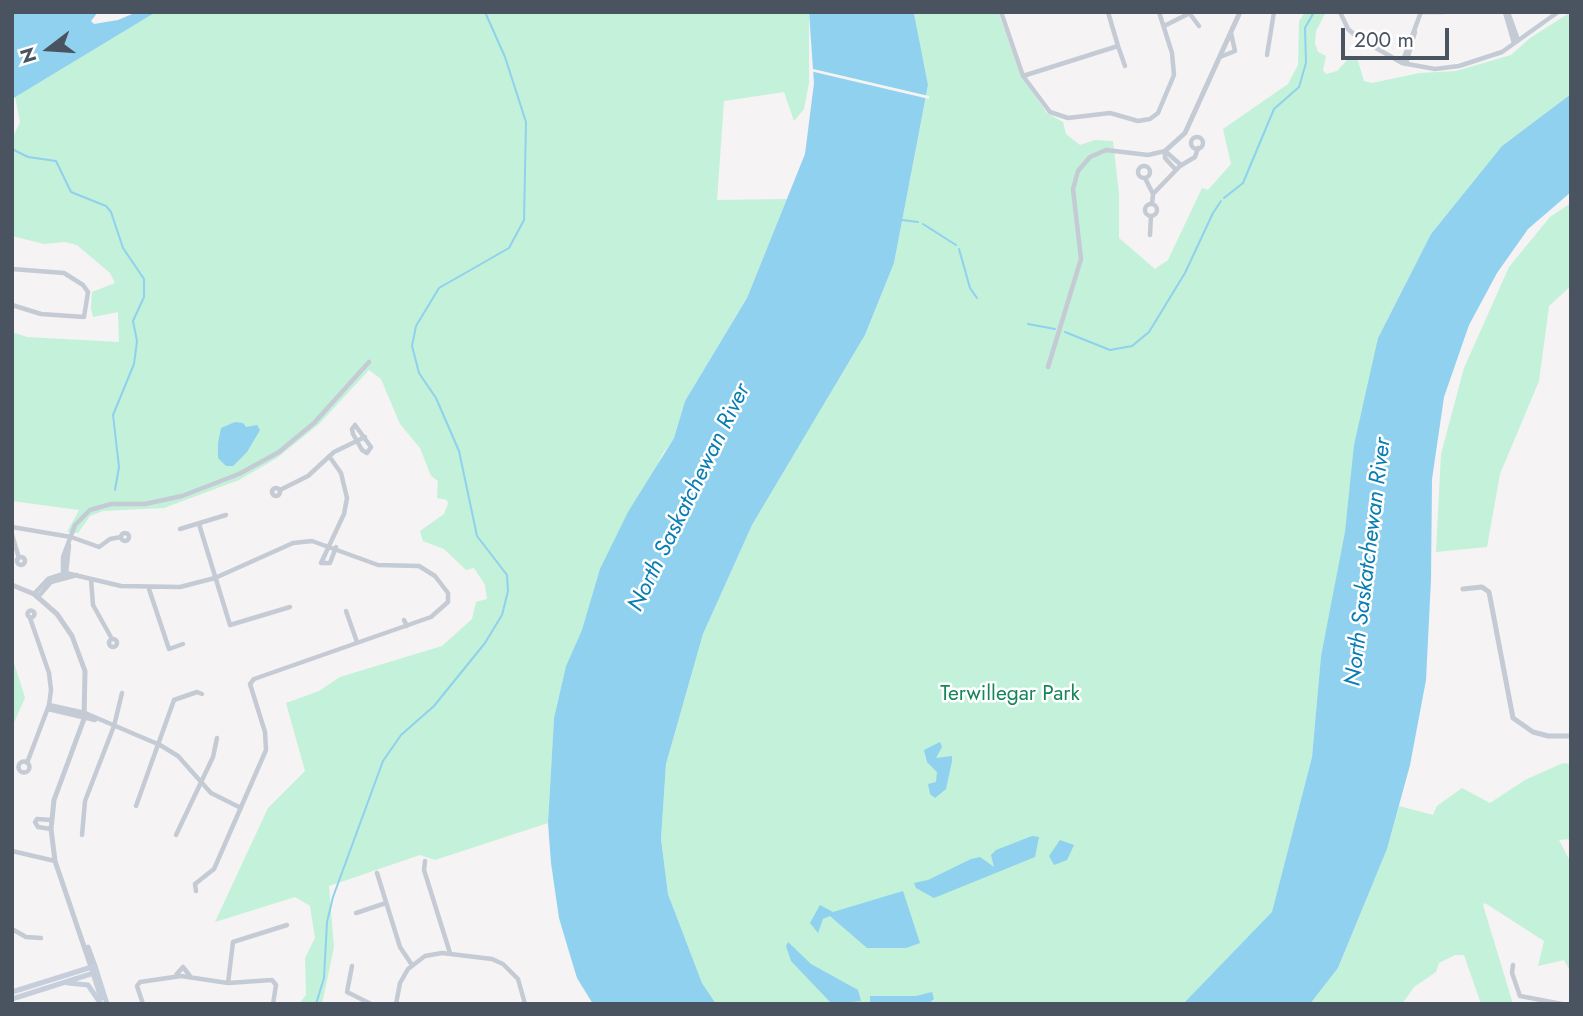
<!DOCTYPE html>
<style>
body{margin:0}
#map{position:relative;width:1583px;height:1016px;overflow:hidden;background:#f5f3f3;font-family:Jost,sans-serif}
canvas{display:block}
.frame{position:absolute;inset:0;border:14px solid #4a5461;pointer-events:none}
.north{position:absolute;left:14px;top:14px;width:70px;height:70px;-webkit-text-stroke:5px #fff;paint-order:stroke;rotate:253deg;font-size:19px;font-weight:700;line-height:28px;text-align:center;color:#4a5461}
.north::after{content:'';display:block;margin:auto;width:24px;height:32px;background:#4a5461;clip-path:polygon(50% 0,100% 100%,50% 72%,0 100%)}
.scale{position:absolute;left:1341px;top:28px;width:108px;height:32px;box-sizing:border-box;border:4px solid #4a5461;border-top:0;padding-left:9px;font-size:21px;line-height:24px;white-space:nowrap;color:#4a5461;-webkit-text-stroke:5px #fff;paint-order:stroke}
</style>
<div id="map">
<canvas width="1583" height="1016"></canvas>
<div class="frame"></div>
<div class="north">N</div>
<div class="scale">200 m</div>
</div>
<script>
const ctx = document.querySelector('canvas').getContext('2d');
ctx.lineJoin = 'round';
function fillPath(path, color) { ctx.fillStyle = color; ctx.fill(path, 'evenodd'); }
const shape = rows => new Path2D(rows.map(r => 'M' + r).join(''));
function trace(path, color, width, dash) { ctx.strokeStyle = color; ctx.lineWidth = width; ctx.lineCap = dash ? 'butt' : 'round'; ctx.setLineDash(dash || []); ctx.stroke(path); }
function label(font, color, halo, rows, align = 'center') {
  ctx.font = font + ' Jost,sans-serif'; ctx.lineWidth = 5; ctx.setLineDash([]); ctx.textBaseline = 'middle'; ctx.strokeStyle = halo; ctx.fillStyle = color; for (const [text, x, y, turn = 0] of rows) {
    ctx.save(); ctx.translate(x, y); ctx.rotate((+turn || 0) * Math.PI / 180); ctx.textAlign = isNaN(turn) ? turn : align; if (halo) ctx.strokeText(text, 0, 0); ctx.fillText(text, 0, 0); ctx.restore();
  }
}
fillPath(shape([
 [156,12,809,12,809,83,804,109,794,121,784,92,724,101,717,200,787,199,747,298,685,401,674,438,662,455,566,666,554,718,548,823,435,860,420,855,329,886,334,947,322,1004,299,1004,306,995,305,958,315,938,310,906,295,897,215,922,268,808,305,771,286,703,319,691,340,677,442,646,472,619,476,602,487,599,485,585,474,568,466,570,444,549,423,541,420,531,444,514,448,504,447,500,437,498,438,481,431,476,420,448,400,424,381,379,369,370,319,424,277,458,239,480,164,508,103,511,90,516,78,533,67,532,79,510,12,501,12,332,27,337,119,342,118,312,93,317,91,308,92,292,115,283,110,273,77,245,65,242,44,244,12,236,12,139,20,122,15,97],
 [913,12,998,12,1021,76,1047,113,1063,122,1066,134,1080,145,1095,140,1113,141,1119,194,1119,238,1155,269,1168,260,1202,188,1208,190,1231,164,1223,129,1288,84,1298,65,1299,21,1305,12,1326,12,1316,31,1315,43,1318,52,1326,56,1323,70,1326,74,1337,71,1350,57,1358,61,1364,81,1372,83,1420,73,1456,71,1511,55,1530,38,1571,12,1571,94,1502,146,1431,234,1378,338,1346,532,1321,656,1312,757,1272,913,1183,1004,716,1004,702,983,668,894,661,839,666,764,703,634,752,525,865,335,894,263,928,85],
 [1571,203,1571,286,1549,306,1539,381,1500,474,1487,547,1436,552,1441,454,1464,368,1509,267,1550,217],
 [12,656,25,698,12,727],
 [1563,763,1571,764,1571,839,1559,840,1571,863,1571,972,1564,960,1538,966,1544,941,1485,903,1483,905,1513,1004,1481,1004,1464,955,1455,955,1439,963,1436,972,1414,987,1402,1004,1310,1004,1338,968,1387,849,1399,806,1433,815,1437,806,1462,788,1490,803,1525,780]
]), '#c3f1d9');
fillPath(shape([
 [12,12,98,12,91,21,94,24,118,20,137,12,156,12,12,99],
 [809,12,914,14,928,85,894,263,865,335,752,525,703,634,666,764,661,839,668,894,702,983,716,1004,593,1004,577,978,570,955,559,918,551,863,548,823,554,718,566,666,582,630,600,569,628,512,674,438,685,401,747,298,805,154,814,83],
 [1571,94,1571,192,1528,229,1497,273,1469,325,1444,397,1432,479,1431,579,1426,680,1410,765,1387,849,1338,968,1310,1004,1183,1004,1272,912,1312,757,1321,656,1345,532,1354,445,1378,338,1431,234,1502,146],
 [235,422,243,423,246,427,257,425,260,430,247,452,233,466,226,466,218,458,218,443,221,428],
 [940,742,942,747,936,758,952,756,952,761,946,789,935,798,930,794,928,784,936,782,937,772,927,762,924,750],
 [1032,836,1039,837,1035,857,934,898,916,888,914,883,928,880,971,859,980,857,994,867,991,855,996,850],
 [1060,840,1074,845,1067,860,1054,865,1049,856],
 [903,891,920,943,906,948,867,948,830,916,823,919,818,933,810,923,820,905,833,912],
 [788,942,811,964,858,990,861,1001,832,1004,791,961,786,946],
 [932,992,934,999,930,1002,870,1003,870,996,916,996]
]), '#8fd1ee');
fillPath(shape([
 [809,68,929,96,929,99,810,71]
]), '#f5f3f3');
trace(shape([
 [12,145,14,150,28,157,56,161,71,192,106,206,111,212,123,248,144,279,144,297,133,321,137,341,134,364,113,415,119,467,115,490],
 [1224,198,1243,183,1274,109,1299,87,1306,63,1305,28,1314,12],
 [902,220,918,222],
 [923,224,956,245],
 [959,249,970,288,977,298],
 [1028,324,1055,329],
 [1065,332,1110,350,1132,346,1149,332,1185,273,1213,213,1221,201],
 [316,1004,324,978,327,922,333,897,383,761,401,735,434,706,485,643,502,615,508,591,507,575,477,536,459,451,436,398,419,373,412,346,416,326,439,288,509,248,524,220,526,122,505,57,485,12]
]), '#8fd1ee', 2);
trace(shape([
 [1001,12,1023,76,1050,112,1068,118,1110,113,1138,121,1150,119,1158,113,1174,75,1172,53,1159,12],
 [1340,12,1348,29,1357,37,1402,63,1435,69,1459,66,1502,52,1558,12],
 [1422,12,1444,12],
 [1505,12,1514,43],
 [1508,12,1518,40],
 [1190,14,1199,26],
 [1164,26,1192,12],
 [1118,46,1125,66],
 [1267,55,1274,12],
 [1220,57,1235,51,1231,33],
 [1402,63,1421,12],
 [1406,64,1415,32],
 [1023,76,1118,46,1108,12],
 '1191 143a6 6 0 1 1 12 0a6 6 0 1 1-12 0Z',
 [1165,151,1181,165],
 [1165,152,1165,158,1176,170],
 '1138 172a6 6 0 1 1 12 0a6 6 0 1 1-12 0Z',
 [1145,178,1153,194],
 [1152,204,1153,194,1180,166,1195,157,1198,148],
 '1145 210a6 6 0 1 1 12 0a6 6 0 1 1-12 0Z',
 [1150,235,1151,216],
 [12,269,64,273,83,285,88,292,84,317,41,314,12,305],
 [1048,367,1081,259,1073,189,1078,171,1090,157,1106,150,1148,155,1165,151],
 [355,425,371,447,367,453,362,450,353,434,352,429,355,425],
 [329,456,341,473,347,498,344,514,321,563,330,563,336,547],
 '272 492a4 4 0 1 1 8 0a4 4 0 1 1-8 0Z',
 [280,490,308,476,334,452,365,437],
 [199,524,230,625,290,607],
 [12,527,71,537,99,547,110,539,121,537],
 [180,529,226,515],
 '121 537a4 4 0 1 1 8 0a4 4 0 1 1-8 0Z',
 [12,535,19,558],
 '17 561a4 4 0 1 1 8 0a4 4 0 1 1-8 0Z',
 [66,574,69,545],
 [63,578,63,557,75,525,90,510,111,504,145,504,182,496,239,474,279,452,314,423,369,362],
 [91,579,93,605,112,639],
 [149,589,169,649,183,644],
 [34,594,48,579,66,573,121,586,180,587,215,578,293,543,312,541,378,565,419,566,435,576,448,593,448,602,431,617,254,679,250,684,265,732,266,750,214,869,195,884,196,891],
 [38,597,51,582,77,575],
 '27.5 614a3.5 3.5 0 1 1 7 0a3.5 3.5 0 1 1-7 0Z',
 [346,611,357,642],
 [404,620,407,626],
 '109 643a4 4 0 1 1 8 0a4 4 0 1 1-8 0Z',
 [49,705,85,713,160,745,178,756,211,793,241,808],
 [48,709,95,720],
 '18.5 767a5.5 5.5 0 1 1 11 0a5.5 5.5 0 1 1-11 0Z',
 [27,763,49,705,51,690,49,673,30,618],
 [136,806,174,700,197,692,202,694],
 [51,829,38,827,35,822,37,819,51,820],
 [82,835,85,801,114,726,122,693],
 [176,835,213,757,217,738],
 [12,851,55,861],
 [425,861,424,870,450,953],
 [377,873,400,947,412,965],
 [356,913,386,903],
 [12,929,26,937,41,938],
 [1513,965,1512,973,1520,996,1562,1004],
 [352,966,347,992,371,1004],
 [176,975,183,967,190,976],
 [228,983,233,942,287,925],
 [143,1004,137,986,140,982,181,976,228,983,272,980,276,985,273,1004],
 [396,1004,400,983,408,969,425,956,442,953,492,959,503,964,518,979,525,1004]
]), '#c4cbd4', 4.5);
trace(shape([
 [1165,151,1185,133,1240,12],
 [12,585,34,594,57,614,72,636,85,671,84,719,54,800,51,829,55,861,91,967],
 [1463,589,1482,587,1489,592,1513,718,1533,732,1548,736,1571,736],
 [88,947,95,966]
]), '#c4cbd4', 5);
trace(shape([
 [92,970,101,998],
 [68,983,88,985,101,1004],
 [12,992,95,966,107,1004],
 [12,999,97,972]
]), '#c6cedb', 5);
label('21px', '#16865a', '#fff', [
 ["Terwillegar Park",1010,695]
]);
label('italic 23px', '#0a7eb4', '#fff', [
 ["North Saskatchewan River",690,498,-64],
 ["North Saskatchewan River",1369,562,-83]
]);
</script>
